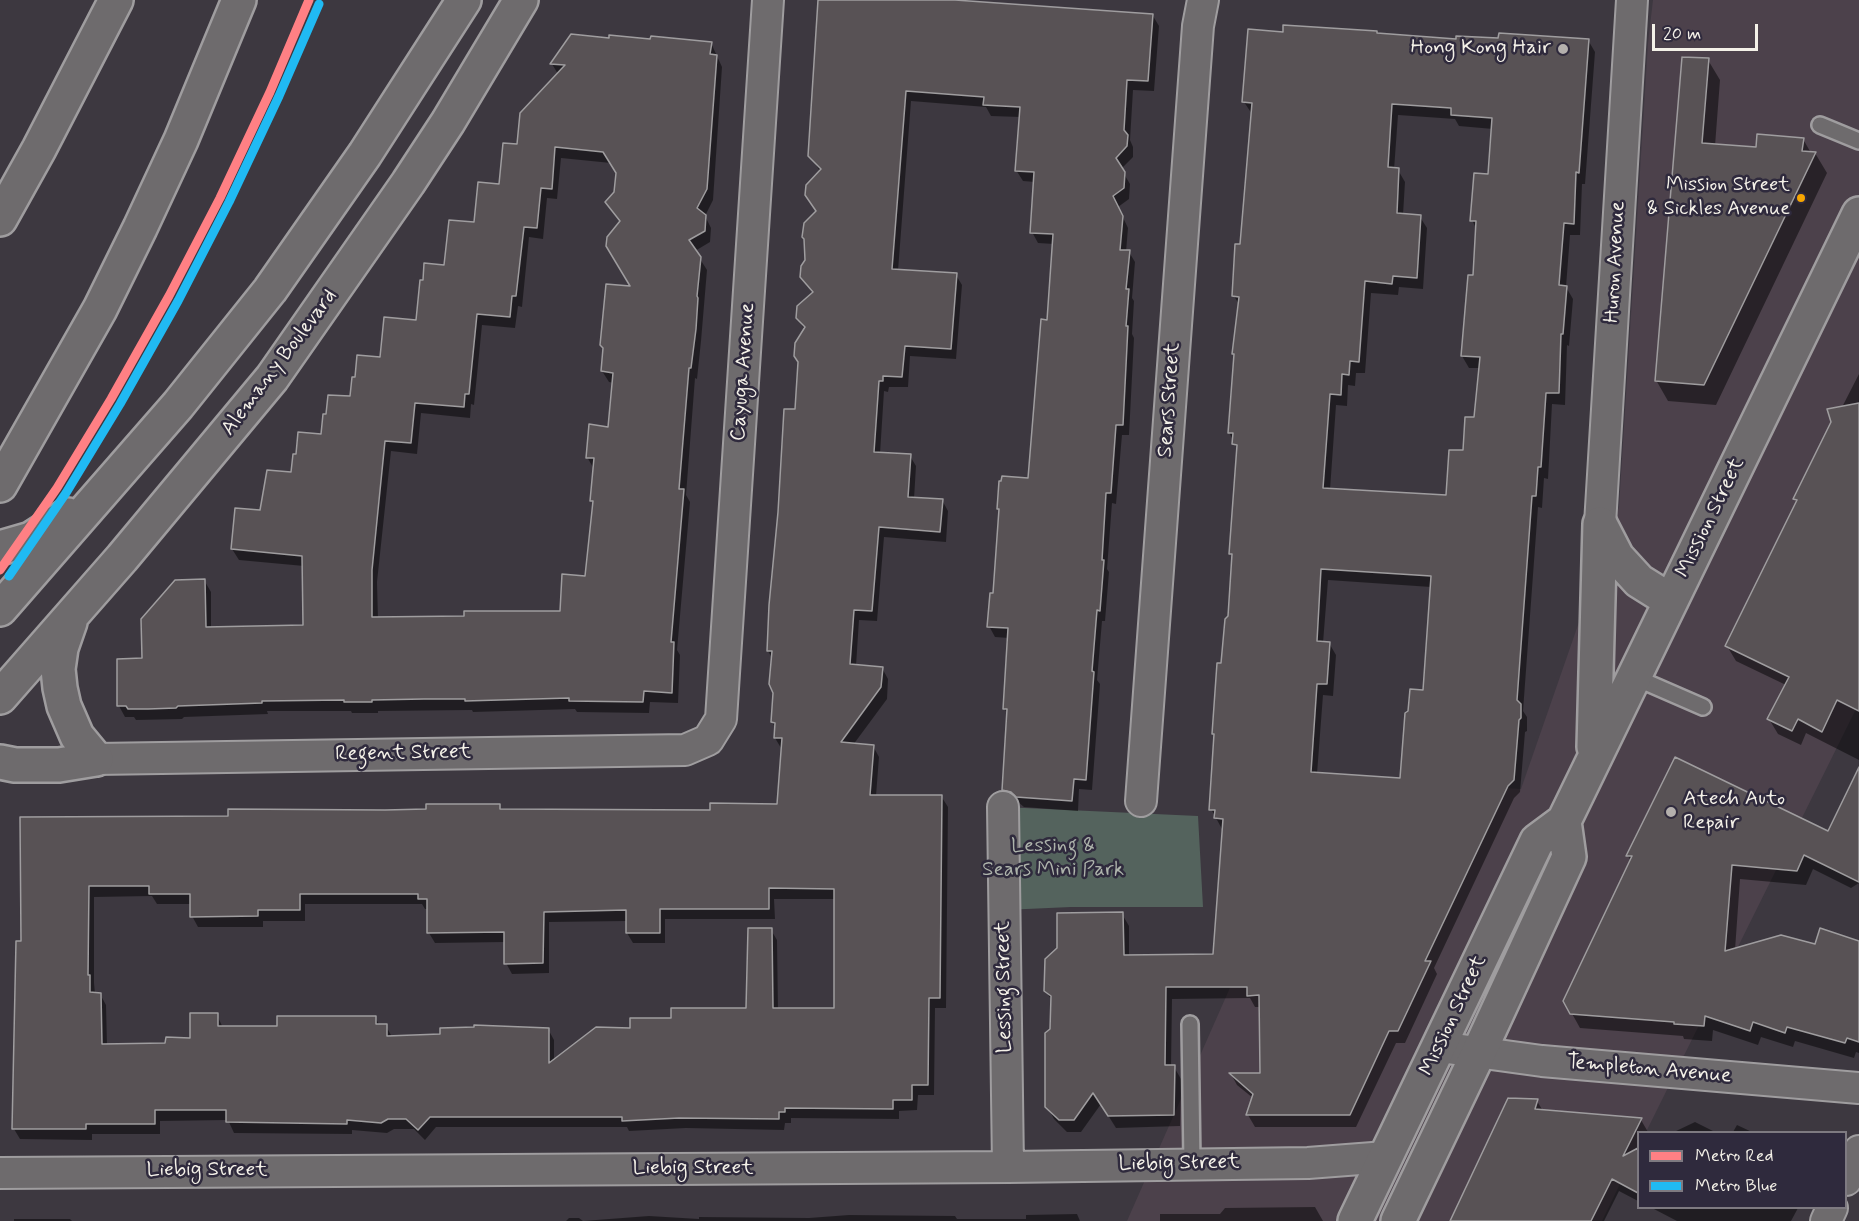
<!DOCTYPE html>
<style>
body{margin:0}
#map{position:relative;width:1859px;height:1221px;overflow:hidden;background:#3d3840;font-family:Mynerve,sans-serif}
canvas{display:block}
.legend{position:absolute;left:1637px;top:1131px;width:210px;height:78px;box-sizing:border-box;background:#2f2a3d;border:2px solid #7e7a81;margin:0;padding:8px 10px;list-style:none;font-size:18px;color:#f4f1e8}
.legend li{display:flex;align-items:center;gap:12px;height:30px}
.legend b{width:30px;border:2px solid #7e7a81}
.scale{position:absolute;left:1652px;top:24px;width:106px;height:27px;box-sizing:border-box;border:3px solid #f4f1e8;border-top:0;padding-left:8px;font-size:18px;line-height:21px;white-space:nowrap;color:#f4f1e8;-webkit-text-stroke:4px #2f2a3d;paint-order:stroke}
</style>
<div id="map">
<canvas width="1859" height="1221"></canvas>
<ul class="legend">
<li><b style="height:8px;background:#ff8084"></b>Metro Red</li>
<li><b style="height:8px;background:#20baf3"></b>Metro Blue</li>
</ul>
<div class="scale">20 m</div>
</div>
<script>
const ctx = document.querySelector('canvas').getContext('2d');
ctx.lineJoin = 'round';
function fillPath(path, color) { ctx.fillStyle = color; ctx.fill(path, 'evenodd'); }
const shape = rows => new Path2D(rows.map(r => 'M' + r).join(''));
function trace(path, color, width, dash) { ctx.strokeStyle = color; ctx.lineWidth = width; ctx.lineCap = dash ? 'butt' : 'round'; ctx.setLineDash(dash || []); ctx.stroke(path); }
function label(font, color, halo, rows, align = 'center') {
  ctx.font = font + ' Mynerve,sans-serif'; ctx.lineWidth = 5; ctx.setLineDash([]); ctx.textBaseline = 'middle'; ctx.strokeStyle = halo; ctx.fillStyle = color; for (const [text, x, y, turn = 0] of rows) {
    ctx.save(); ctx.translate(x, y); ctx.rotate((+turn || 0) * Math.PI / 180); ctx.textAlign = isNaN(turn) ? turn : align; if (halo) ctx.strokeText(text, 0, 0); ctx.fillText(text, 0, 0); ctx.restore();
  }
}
fillPath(shape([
 [1653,0,1859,0,1859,703,1646,1132,1638,1132,1638,1147,1602,1221,1127,1221,1323,777,1521,789,1619,507,1648,43]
]), '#4c414b');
fillPath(shape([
 [1003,807,1198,816,1203,907,1071,907,1004,910]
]), '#54635d');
fillPath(shape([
 [820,0,950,0,1153,16,1159,26,1154,91,1133,90,1130,140,1133,147,1133,157,1121,169,1130,184,1129,199,1118,207,1128,228,1126,252,1129,252,1135,262,1132,298,1134,301,1132,334,1134,338,1129,435,1122,435,1116,504,1112,503,1107,569,1109,572,1105,621,1102,621,1097,680,1100,684,1092,790,1079,789,1078,811,1024,807,1018,802,1010,800,1003,790,1008,715,1004,708,1009,638,995,637,989,626,994,595,1030,479,1049,321,1054,244,1038,243,1032,232,1035,182,1023,181,1016,170,1020,117,991,116,986,107,911,101,898,271,956,275,962,285,956,359,910,356,908,387,889,387,888,392,884,391,880,454,910,456,916,466,914,499,942,500,948,511,946,542,884,537,877,621,859,620,856,666,882,668,888,679,887,699,853,745,873,746,879,757,876,796,941,796,948,807,946,1008,935,1008,934,1095,918,1095,917,1110,899,1111,899,1119,791,1118,791,1123,785,1123,784,1130,686,1128,629,1131,627,1127,436,1127,425,1140,414,1129,394,1129,387,1133,352,1130,352,1134,234,1133,228,1120,160,1121,160,1134,92,1134,92,1140,20,1139,14,1129,23,942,22,818,229,818,499,806,502,811,712,812,779,805,781,748,775,738,776,729,772,722,775,693,772,658,768,651,805,330,797,318,813,294,802,277,817,211,820,171,810,156],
 [152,896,157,904,192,904,192,916,198,927,263,927,263,921,305,921,305,904,422,904,425,909,428,909,429,933,435,943,506,942,506,963,512,974,549,973,549,922,627,921,627,933,633,943,665,943,665,919,775,919,774,899,835,899,835,1010,778,1010,777,940,771,930,747,1009,672,1019,632,1029,554,1061,554,1040,548,1029,392,1037,386,1026,380,1026,375,1017,279,1028,223,1028,217,1015,192,1039,167,1045,107,1045,106,1005,100,994,95,994,94,983,94,897],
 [1284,33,1378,34,1458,41,1588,40,1595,52,1585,184,1582,184,1580,235,1570,235,1566,287,1573,299,1569,346,1567,345,1565,405,1552,404,1548,479,1544,478,1542,508,1538,507,1523,711,1527,717,1527,731,1525,732,1520,792,1514,798,1434,968,1437,974,1405,1043,1396,1043,1356,1127,1255,1127,1248,1115,1253,1098,1237,1085,1231,1074,1262,1074,1261,1007,1255,1007,1250,998,1172,999,1171,1067,1174,1067,1181,1079,1180,1126,1116,1128,1101,1104,1081,1132,1067,1132,1054,1119,1047,1106,1052,1001,1046,991,1122,914,1129,926,1129,956,1214,955,1222,829,1211,809,1216,738,1213,734,1230,617,1233,558,1231,554,1238,451,1229,432,1235,357,1233,353,1240,306,1234,296,1242,246,1252,114,1244,102],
 [1398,115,1455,119,1459,126,1493,129,1489,175,1472,220,1477,230,1474,277,1462,356,1469,368,1480,368,1475,419,1448,497,1330,490,1336,405,1347,406,1348,385,1355,386,1356,373,1365,373,1371,293,1398,295,1399,287,1423,289,1427,228,1420,217,1403,215,1405,182,1398,170,1394,170],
 [1328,580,1431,587,1425,692,1402,780,1317,774,1323,695,1333,696,1336,655,1329,643,1323,643],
 [610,39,711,43,722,67,713,200,705,216,711,228,710,242,695,251,707,270,701,341,697,379,695,378,686,495,690,502,677,650,680,655,678,703,650,702,649,713,577,712,575,709,473,712,472,710,378,711,378,713,352,713,351,711,267,711,268,714,184,717,182,719,136,720,134,717,125,717,119,706,144,660,204,580,211,592,211,628,304,627,304,566,239,560,232,549,236,509,262,511,351,398,356,378,381,359,418,321,445,266,500,185,518,145,558,74,552,64],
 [561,158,611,163,618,173,616,192,607,203,621,223,633,288,602,371,609,382,614,383,609,428,587,457,594,469,592,501,594,504,586,578,561,612,466,617,378,619,377,582,391,451,417,454,421,413,470,418,471,404,474,405,482,325,515,328,518,306,522,307,529,237,543,239,547,198,557,199],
 [1708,60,1720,80,1715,146,1757,149,1803,139,1811,153,1815,153,1827,173,1716,405,1668,401,1656,380],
 [1859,374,1859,760,1806,733,1801,745,1778,734,1769,719,1786,685,1736,661,1727,646,1797,503,1795,499],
 [1859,777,1859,883,1851,888,1813,869,1806,885,1740,879,1735,950,1816,946,1858,942,1859,940,1859,1053,1856,1052,1854,1058,1795,1041,1793,1047,1761,1037,1758,1045,1713,1030,1712,1041,1684,1039,1683,1036,1580,1028,1565,1001,1631,861,1628,856,1828,833],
 [1537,1101,1543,1111,1641,1120,1648,1132,1638,1132,1638,1201,1619,1191,1604,1221,1451,1221],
 [1695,1122,1715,1132,1674,1132],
 [1737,1125,1752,1132,1733,1132],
 [1315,1207,1323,1221,1160,1221,1160,1214,1220,1214,1225,1208],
 [1652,1208,1798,1208,1791,1221,1677,1221],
 [1077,1214,1080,1221,566,1221,569,1218,579,1218,583,1221,649,1216,699,1219,699,1217,809,1218,849,1215,955,1216,957,1219,1026,1219,1026,1215],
 [14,1219,70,1219,72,1221,14,1221]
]), '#0007');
const building = shape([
 [818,0,955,0,1153,14,1148,81,1127,80,1124,130,1128,135,1127,146,1116,158,1125,172,1124,188,1113,196,1123,216,1120,250,1130,250,1126,289,1129,289,1126,326,1128,326,1123,425,1116,425,1111,493,1106,493,1102,560,1104,560,1100,611,1097,610,1092,671,1094,672,1086,780,1074,779,1072,801,1016,797,1011,792,1002,790,1007,709,1003,709,1008,628,987,627,990,593,993,593,999,509,997,509,999,481,1001,481,1002,476,1028,478,1041,319,1047,320,1053,234,1030,233,1034,172,1015,171,1020,107,983,105,984,97,906,91,892,269,957,273,951,349,905,346,902,377,883,376,883,381,879,381,874,452,911,454,908,497,943,499,940,532,879,527,872,611,854,610,850,664,883,667,881,687,841,742,874,745,870,795,942,795,940,998,929,998,928,1085,912,1085,912,1100,893,1100,893,1109,785,1108,785,1112,779,1112,779,1119,679,1118,622,1121,622,1117,430,1117,418,1130,406,1119,388,1119,381,1123,347,1120,347,1124,226,1122,226,1110,155,1110,155,1124,86,1124,86,1129,12,1129,16,941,21,941,20,817,228,816,228,809,385,810,426,809,426,804,500,804,500,809,710,810,710,803,777,804,782,738,774,738,775,723,771,722,773,693,769,684,772,651,767,651,769,605,778,512,784,409,795,409,798,362,794,356,795,343,805,327,796,318,797,306,813,292,800,277,801,266,805,260,804,239,802,237,804,223,816,211,805,195,806,185,821,169,808,156,818,0],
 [89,886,149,886,149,894,190,894,190,917,258,916,258,910,300,910,300,894,418,894,418,899,427,899,427,933,504,932,504,964,543,963,544,912,626,910,626,933,660,933,660,909,769,909,769,888,834,889,834,1008,773,1008,772,928,748,928,746,1008,671,1008,671,1018,630,1018,630,1028,596,1027,549,1063,549,1028,474,1025,474,1027,440,1028,440,1034,387,1036,387,1024,376,1024,376,1016,277,1016,277,1026,218,1026,218,1013,190,1013,190,1038,166,1037,165,1043,102,1044,101,993,90,992,90,975,88,975,89,886],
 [1283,25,1377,31,1377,33,1456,39,1456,36,1498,38,1499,33,1589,39,1579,173,1576,172,1574,224,1564,223,1559,285,1567,286,1563,334,1561,334,1559,393,1546,393,1541,467,1538,467,1536,496,1532,496,1517,700,1521,704,1521,718,1519,720,1514,780,1508,786,1425,961,1431,961,1398,1031,1389,1031,1350,1115,1246,1115,1253,1094,1229,1073,1260,1073,1259,995,1247,996,1247,987,1166,987,1165,1065,1175,1065,1174,1115,1108,1116,1093,1093,1074,1120,1059,1120,1045,1107,1045,1033,1050,1029,1051,996,1044,991,1045,959,1057,948,1057,913,1123,912,1124,955,1213,954,1223,819,1214,818,1215,810,1209,810,1214,734,1212,734,1217,663,1221,663,1225,619,1228,616,1232,554,1229,554,1237,445,1232,444,1233,433,1228,433,1234,354,1232,354,1239,297,1232,296,1235,244,1240,244,1252,103,1242,102,1248,29,1283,32,1283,25],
 [1392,104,1451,108,1451,115,1492,118,1488,174,1474,173,1470,221,1476,221,1473,275,1468,275,1461,356,1480,357,1474,417,1465,417,1463,450,1449,450,1446,495,1323,488,1330,394,1341,395,1342,374,1349,375,1350,361,1359,362,1365,281,1392,284,1393,276,1417,278,1421,215,1397,213,1399,168,1388,167,1392,104],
 [1321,569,1431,576,1423,690,1410,689,1408,711,1405,713,1400,778,1311,772,1317,684,1327,684,1330,642,1317,641,1321,569],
 [571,34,609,38,609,35,650,39,651,36,712,42,710,54,717,55,707,189,697,208,706,215,705,231,689,240,701,257,697,296,698,298,696,329,691,368,689,368,679,489,684,489,671,642,674,642,672,693,644,691,643,702,569,701,569,698,465,701,465,699,424,699,372,700,372,702,344,702,344,700,262,701,262,703,178,706,176,708,148,709,128,709,126,706,117,706,117,659,142,658,141,619,175,580,205,579,206,627,303,625,302,556,231,549,235,508,260,510,267,470,291,472,293,454,296,454,298,432,321,434,323,414,326,414,328,395,350,396,352,377,355,377,357,355,380,357,384,317,416,320,420,280,423,280,424,263,444,265,449,220,474,222,478,182,499,184,503,143,517,144,520,113,565,65,550,64,571,34],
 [555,147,603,152,616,173,614,192,605,202,620,221,607,237,606,246,630,286,606,284,600,345,603,348,601,371,613,373,608,427,589,424,586,458,594,458,590,501,593,501,585,576,562,574,560,611,464,611,464,616,372,617,372,570,385,441,411,443,415,403,464,407,465,394,469,394,477,314,510,317,512,296,516,296,524,227,537,228,541,188,552,189,555,147],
 [1682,57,1709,58,1702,143,1756,147,1757,134,1804,138,1802,151,1816,152,1704,385,1655,381,1682,57],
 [1859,403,1859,711,1837,700,1822,732,1798,719,1792,731,1767,719,1789,677,1725,646,1797,500,1793,499,1831,422,1827,409,1859,403],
 [1675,757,1828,831,1859,767,1859,882,1804,855,1797,871,1732,865,1725,951,1781,935,1815,944,1820,928,1859,941,1859,1042,1847,1038,1845,1043,1787,1027,1785,1033,1753,1022,1750,1031,1705,1016,1704,1026,1674,1024,1674,1022,1570,1014,1563,1001,1632,856,1626,856,1675,757],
 [1508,1098,1538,1099,1535,1109,1642,1118,1623,1156,1638,1148,1638,1193,1612,1179,1591,1221,1450,1221,1508,1098]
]);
fillPath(building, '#585255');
trace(building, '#9f9d9f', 1.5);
const lane = shape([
 [1820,125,1859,141],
 [1634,677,1703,707],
 [1190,1024,1192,1163]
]);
const street = shape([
 [1600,524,1632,0],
 [96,759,685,750,708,740,721,719,768,0],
 [1141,801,1198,26,1203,0],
 [1003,807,1008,1167],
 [1440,1047,1542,1061,1859,1088],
 [0,1173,1008,1167,1308,1163,1386,1157],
 [1846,1180,1859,1151],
 [1826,1221,1832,1208]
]);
const secondary = shape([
 [1600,524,1617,557,1639,581,1671,601],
 [1594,747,1600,524],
 [1355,1221,1537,841,1564,821,1859,214],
 [1398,1221,1479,1052,1569,857,1564,821]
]);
const primary = shape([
 [0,548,31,539,68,515],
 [0,609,178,405,270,290,365,154,464,0],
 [70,622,61,648,58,669,60,688,64,706,77,736,96,759],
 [0,697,122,558,272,378,408,183,448,122,521,0],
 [0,762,15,765,59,765,96,759]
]);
const highway = shape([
 [0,219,39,149,116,0],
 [0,485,100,309,140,228,181,140,239,0]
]);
trace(lane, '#9f9d9f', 20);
trace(street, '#9f9d9f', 34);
trace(secondary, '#9f9d9f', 38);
trace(primary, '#9f9d9f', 38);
trace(highway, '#9f9d9f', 38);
trace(lane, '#6e6b6d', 15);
trace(street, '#6e6b6d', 30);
trace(secondary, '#6e6b6d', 33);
trace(primary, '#6e6b6d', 33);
trace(highway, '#6e6b6d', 33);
trace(shape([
 [0,570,57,488,111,399,169,296,220,198,270,92,309,0]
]), '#ff8084', 9);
trace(shape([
 [9,576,66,493,120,404,178,301,229,202,279,96,319,4]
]), '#20baf3', 9);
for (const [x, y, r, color] of [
 [1563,49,6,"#b4b0ad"],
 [1801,198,5,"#f7a600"],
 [1671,812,6,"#b4b0ad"]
]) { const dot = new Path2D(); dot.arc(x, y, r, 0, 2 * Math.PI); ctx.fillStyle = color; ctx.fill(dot); trace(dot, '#2f2a3d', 2); }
label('20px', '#f4f1e8', '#2f2a3d', [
 ["Mission Street",1790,186],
 ["& Sickles Avenue",1790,210]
], 'right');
label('21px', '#f4f1e8', '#2f2a3d', [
 ["Hong Kong Hair",1551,49],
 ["Atech Auto",1683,800,"left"],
 ["Repair",1683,824,"left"]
], 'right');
label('21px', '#f4f1e8', '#2f2a3d', [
 ["Huron Avenue",1616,262,-87],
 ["Alemany Boulevard",280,363,-53],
 ["Cayuga Avenue",744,372,-86],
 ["Sears Street",1170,400,-86],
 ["Mission Street",1711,518,-64],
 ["Regent Street",403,754,-1],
 ["Lessing Street",1005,987,-91],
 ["Mission Street",1454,1016,-65],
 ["Templeton Avenue",1649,1070,5],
 ["Liebig Street",1179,1164,-1],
 ["Liebig Street",693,1169],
 ["Liebig Street",207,1171]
]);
label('21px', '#aeb4ac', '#2f2a3d', [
 ["Lessing &",1053,847],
 ["Sears Mini Park",1053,871]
]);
</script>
